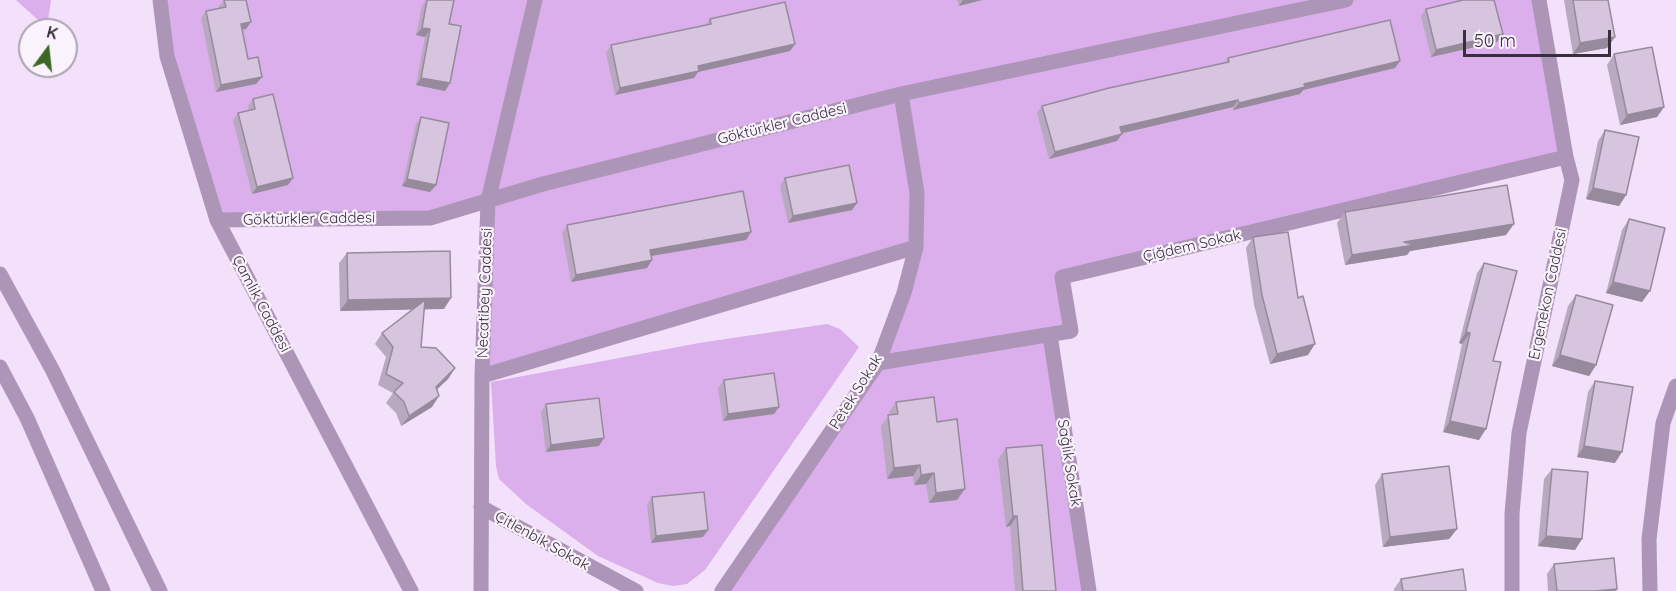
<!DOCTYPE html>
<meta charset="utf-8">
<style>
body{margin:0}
#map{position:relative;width:1676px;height:591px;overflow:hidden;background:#f3e0fb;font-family:Quicksand,sans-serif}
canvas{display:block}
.north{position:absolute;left:18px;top:18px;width:60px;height:60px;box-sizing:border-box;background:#faf2fd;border:2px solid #aca4af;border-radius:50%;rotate:15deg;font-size:16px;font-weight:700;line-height:24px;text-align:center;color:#37303a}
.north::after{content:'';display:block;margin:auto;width:21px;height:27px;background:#3b6623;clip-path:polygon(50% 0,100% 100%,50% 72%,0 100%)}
.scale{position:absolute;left:1463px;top:30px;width:148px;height:27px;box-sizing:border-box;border:3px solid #37303a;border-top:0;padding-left:8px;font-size:18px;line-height:21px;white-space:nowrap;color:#37303a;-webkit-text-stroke:4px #faf2fd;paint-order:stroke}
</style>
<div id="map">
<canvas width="1676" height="591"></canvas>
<div class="north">K</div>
<div class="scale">50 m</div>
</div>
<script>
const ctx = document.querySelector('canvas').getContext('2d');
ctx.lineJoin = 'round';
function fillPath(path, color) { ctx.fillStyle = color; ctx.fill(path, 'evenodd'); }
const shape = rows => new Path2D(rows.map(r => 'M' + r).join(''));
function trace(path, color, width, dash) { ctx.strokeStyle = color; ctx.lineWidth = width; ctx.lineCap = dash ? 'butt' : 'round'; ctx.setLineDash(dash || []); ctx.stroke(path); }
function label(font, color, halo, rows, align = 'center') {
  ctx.font = font + ' Quicksand,sans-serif'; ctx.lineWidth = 4.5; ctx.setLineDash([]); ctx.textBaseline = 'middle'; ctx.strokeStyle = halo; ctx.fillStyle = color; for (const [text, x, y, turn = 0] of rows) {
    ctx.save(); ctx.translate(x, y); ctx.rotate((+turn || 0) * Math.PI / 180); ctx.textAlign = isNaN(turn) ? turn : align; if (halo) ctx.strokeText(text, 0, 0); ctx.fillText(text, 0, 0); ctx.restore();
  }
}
fillPath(shape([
 [16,0,51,0,47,28],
 [160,0,1539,0,1566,157,1062,277,1071,331,1050,335,1089,591,722,591,878,363,915,247,482,376,488,201,430,218,217,220],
 [827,324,840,329,859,347,705,570,687,584,673,586,658,583,598,556,526,504,499,479,496,466,491,382,699,343]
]), '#dbaeec');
trace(shape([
 [160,0,167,56,217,220,411,591],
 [217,220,430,218,543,184,901,94,1346,0],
 [0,274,53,371,160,591],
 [1050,335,1089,591],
 [878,363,1071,331,1062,277,1566,157],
 [0,367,27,418,103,591],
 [482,376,916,247],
 [481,507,636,591],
 [481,591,482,376,488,201,535,0],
 [722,591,878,363,904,293,916,247,917,193,901,94],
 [1512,591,1512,514,1519,433,1572,180,1566,157,1539,0],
 [1650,591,1649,539,1663,423,1676,386]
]), '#ad95b7', 15);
fillPath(shape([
 [224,0,251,22,246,29,242,30,248,59,256,84,216,92,201,18,206,11,219,8,219,7],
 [426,0,453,0,449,24,445,91,416,85,425,37,416,35,422,6],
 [957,0,982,0,959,6],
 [1564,0,1608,0,1615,37,1607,48,1573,54],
 [1426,9,1503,34,1497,42,1431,57,1421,16],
 [710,19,795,44,790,51,698,72,694,78,615,95,606,53,611,45,706,25],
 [1614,54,1664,107,1657,117,1620,125,1607,65],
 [1228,58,1395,68,1303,90,1300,94,1233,110,1233,107,1122,133,1117,141,1049,159,1037,113,1042,106,1224,62],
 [253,99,288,185,252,194,233,120,238,113,249,110,248,106],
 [421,117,436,185,430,192,402,186,416,124],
 [1605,130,1626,195,1619,206,1586,199,1598,141],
 [785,178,857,203,852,210,788,223,780,186],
 [1345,212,1506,235,1410,251,1407,255,1345,265,1337,223],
 [1629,219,1642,302,1606,293,1622,230],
 [567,225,751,232,746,240,651,256,647,268,571,282,562,233],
 [1253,237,1298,298,1308,355,1270,364,1254,305,1246,248],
 [347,253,444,309,424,309,421,347,455,368,448,379,437,389,432,407,401,426,396,413,386,403,393,393,378,385,386,357,375,344,382,333,412,309,340,311,339,263],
 [1484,263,1493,361,1479,440,1443,432,1462,344,1459,343,1477,273],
 [1576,295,1596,365,1589,376,1552,366,1568,306],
 [724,380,779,407,774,414,723,421,718,388],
 [1595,381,1615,463,1577,457,1588,392],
 [896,402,937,422,957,500,929,503,926,484,914,485,913,476,887,479,881,426,889,415,889,412],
 [546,404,599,446,546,452,541,412],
 [1006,448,1056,591,1015,591,1010,526,1006,527,998,459],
 [1552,469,1582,539,1575,550,1538,546,1544,479],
 [1382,474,1457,529,1449,539,1383,547,1375,485],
 [652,497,703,537,651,543,647,505],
 [1554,564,1617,589,1616,591,1548,591,1547,574],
 [1401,579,1466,591,1394,591,1394,589]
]), '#b9a9c0');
fillPath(shape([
 [963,0,982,0,959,6],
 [251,22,246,29,236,31,241,24],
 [422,28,430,29,425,37,416,35],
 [1503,34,1497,42,1431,57,1436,50],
 [1615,37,1607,48,1573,54,1580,43],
 [795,44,790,51,698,72,694,78,615,95,620,88,698,66],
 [1400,61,1395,68,1303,90,1300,94,1233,110,1239,103,1304,84],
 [262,77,256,84,216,92,221,85],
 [421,78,450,83,445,91,416,85],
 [1238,100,1233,107,1115,135,1120,127],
 [1664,107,1657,117,1620,125,1627,115],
 [1122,134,1117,141,1049,159,1055,152],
 [293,178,288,185,252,194,257,187],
 [407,179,436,185,430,192,402,186],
 [1593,188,1626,195,1619,206,1586,199],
 [857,203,852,210,788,223,793,216],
 [1514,224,1506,235,1410,251,1407,255,1345,265,1352,255,1404,242],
 [751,232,746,240,645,257,650,250],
 [652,260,647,268,571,282,576,275],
 [1613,282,1650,291,1642,302,1606,293],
 [451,298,444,309,340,311,348,300],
 [1466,332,1470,333,1462,344,1459,343],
 [1315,344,1308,355,1270,364,1277,354],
 [1560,355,1596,365,1589,376,1552,366],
 [455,368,448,379,429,397,436,387],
 [439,396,432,407,401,426,409,416],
 [779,407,774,414,723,421,728,414],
 [1450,421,1486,429,1479,440,1443,432],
 [604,438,599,446,546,452,551,445],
 [1584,446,1622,452,1615,463,1577,457],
 [920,465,913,476,887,479,894,468],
 [934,473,926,484,914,485,921,475],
 [965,489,957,500,929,503,936,493],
 [1013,516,1017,516,1010,526,1006,527],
 [1457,529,1449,539,1383,547,1390,537],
 [708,530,703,537,651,543,656,536],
 [1546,536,1582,539,1575,550,1538,546],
 [1617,589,1616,591,1595,591]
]), '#968a9c');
const building = shape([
 [224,0,246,0,251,22,241,24,248,59,258,57,262,77,221,85,206,11,226,7,224,0],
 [427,0,454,0,449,24,461,26,450,83,421,78,430,29,422,28,427,0],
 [1463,0,1494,0,1503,34,1436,50,1426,9,1463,0],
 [1573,0,1608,0,1615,37,1580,43,1573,0],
 [785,2,795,44,698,66,699,71,620,88,611,45,711,24,710,19,785,2],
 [1390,20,1400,61,1304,84,1305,87,1239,103,1238,100,1120,127,1122,134,1055,152,1042,106,1109,88,1229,62,1228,58,1390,20],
 [1652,47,1664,107,1627,115,1614,54,1652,47],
 [273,94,293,178,257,187,238,113,255,109,253,99,273,94],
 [421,117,449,123,436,185,407,179,421,117],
 [1605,130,1639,137,1626,195,1593,188,1605,130],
 [849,165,857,203,793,216,785,178,849,165],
 [1507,185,1514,224,1404,242,1414,245,1352,255,1345,212,1507,185],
 [743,191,751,232,650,250,652,260,576,275,567,225,743,191],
 [1629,219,1665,228,1650,291,1613,282,1629,219],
 [1288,232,1298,298,1303,296,1315,344,1277,354,1262,295,1253,237,1288,232],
 [450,251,451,298,348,300,347,253,450,251],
 [1484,263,1517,271,1493,361,1501,362,1486,429,1450,421,1470,333,1466,332,1484,263],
 [1576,295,1613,305,1596,365,1560,355,1576,295],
 [425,300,421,347,436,348,455,368,436,387,439,396,409,416,404,402,394,392,403,383,386,374,393,347,382,333,425,300],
 [774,373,779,407,728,414,724,380,774,373],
 [1595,381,1633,387,1622,452,1584,446,1595,381],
 [934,397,937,422,957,419,965,489,936,493,934,473,921,475,920,465,894,468,888,415,898,414,896,402,934,397],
 [599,398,604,438,551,445,546,404,599,398],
 [1042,445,1056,591,1023,591,1017,516,1013,516,1006,448,1042,445],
 [1449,466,1457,529,1390,537,1382,474,1449,466],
 [1552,469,1588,472,1582,539,1546,536,1552,469],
 [704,492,708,530,656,536,652,497,704,492],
 [1614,558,1617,589,1595,591,1557,591,1554,564,1614,558],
 [1463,569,1466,591,1403,591,1401,579,1463,569]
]);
fillPath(building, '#d7c5df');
trace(building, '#968a9c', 1.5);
label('15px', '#37303a', '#faf2fd', [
 ["Göktürkler Caddesi",782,124,-14],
 ["Göktürkler Caddesi",309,219,-1],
 ["Çiğdem Sokak",1192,246,-13],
 ["Necatibey Caddesi",485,293,-88],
 ["Ergenekon Caddesi",1548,294,-78],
 ["Çamlık Caddesi",261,304,62],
 ["Petek Sokak",856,392,-58],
 ["Sağlık Sokak",1069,463,81],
 ["Çitlenbik Sokak",542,541,29]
]);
</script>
